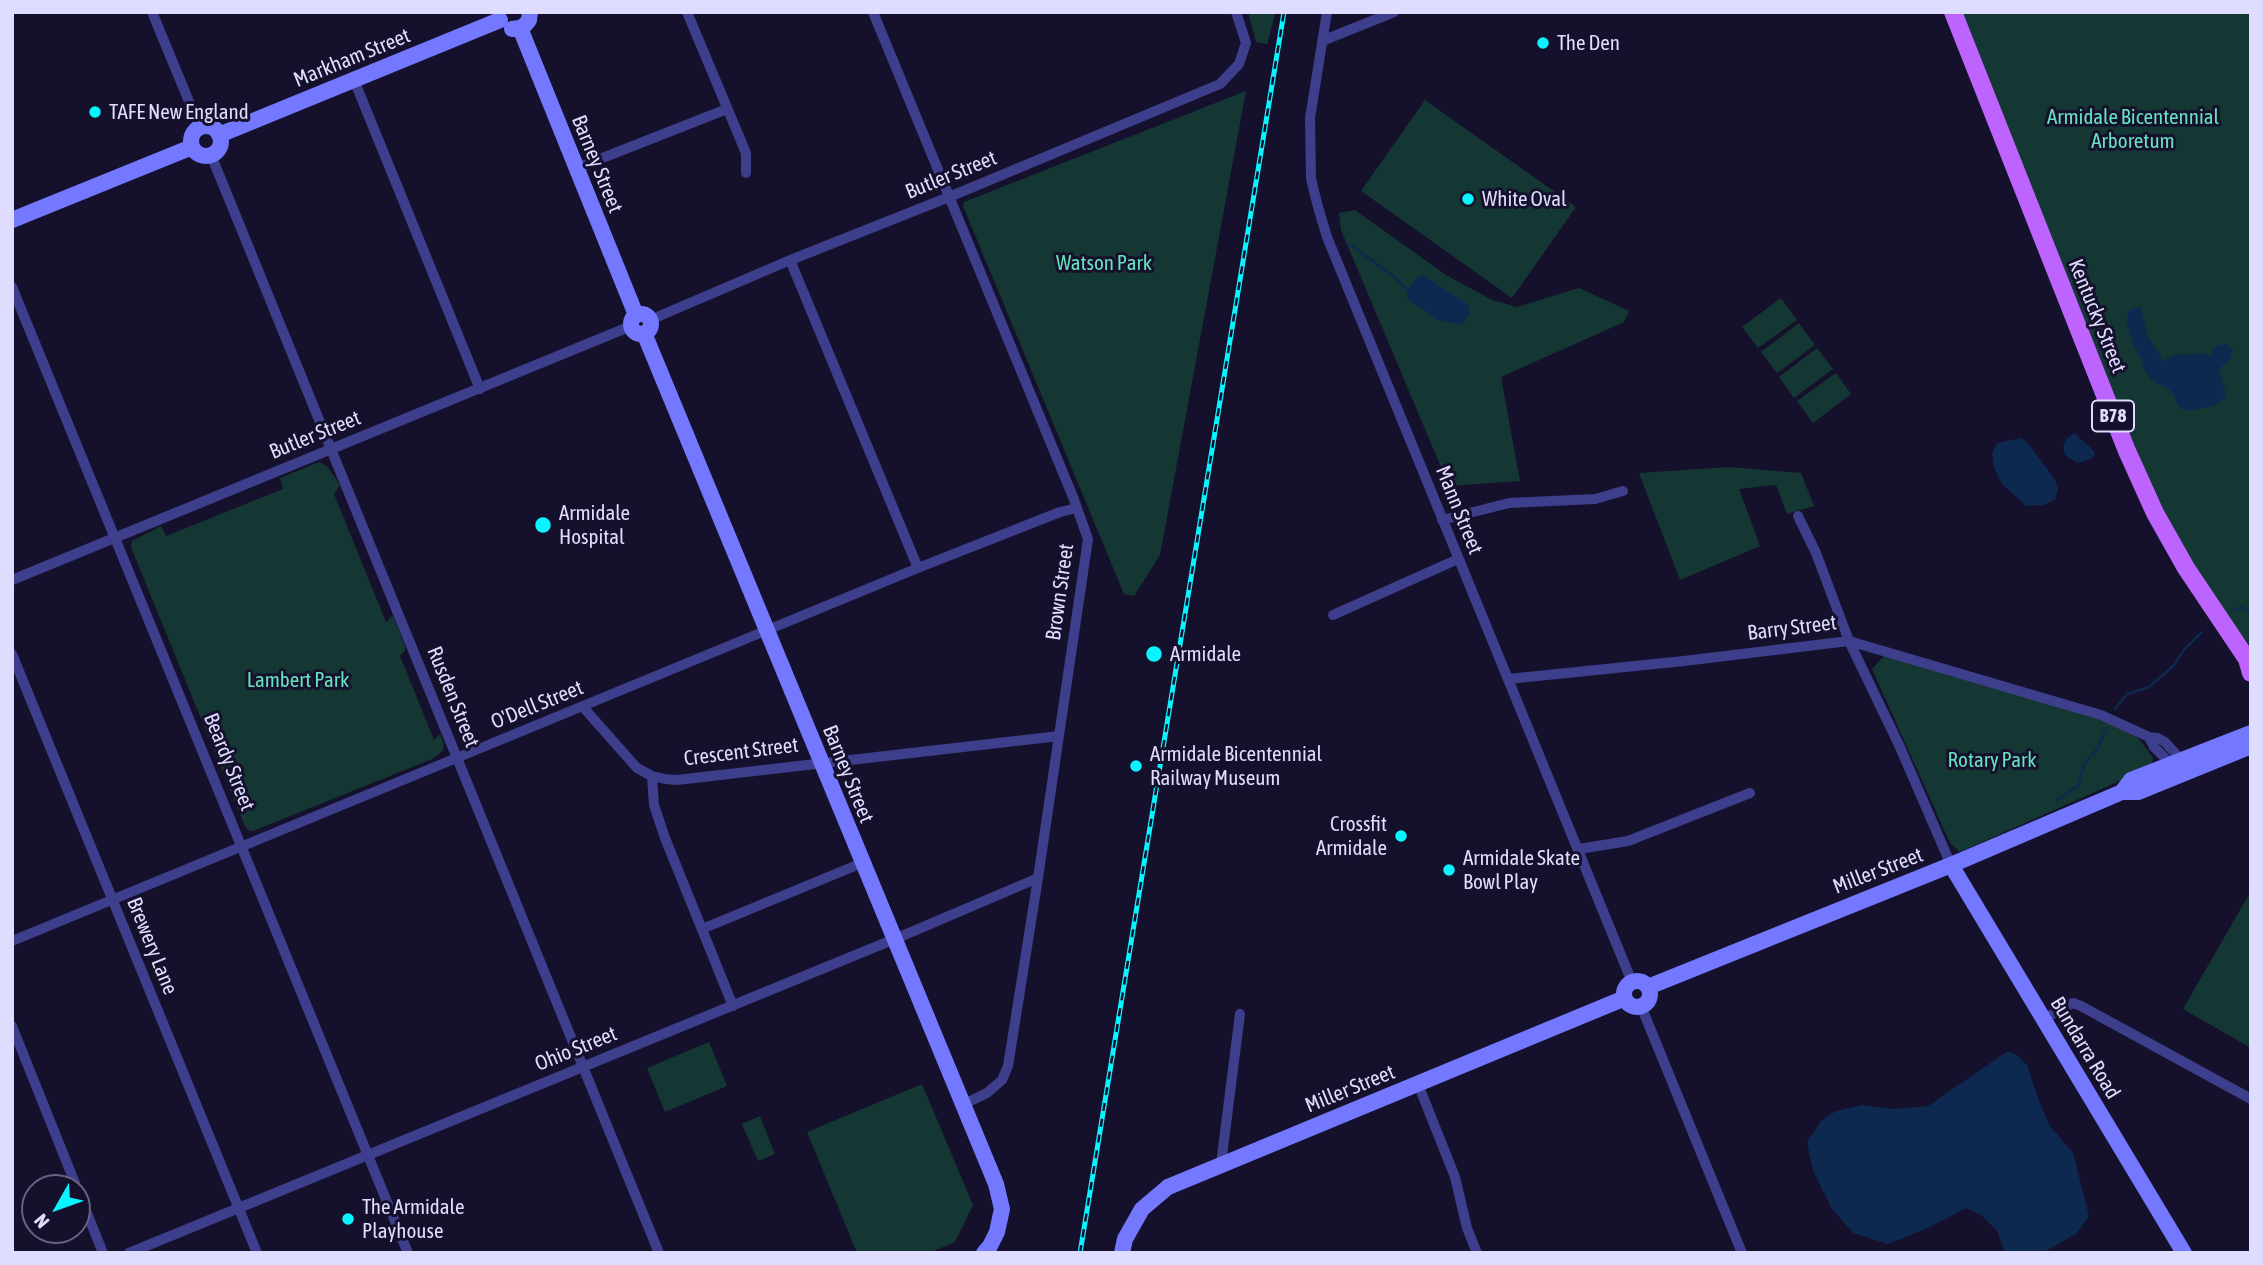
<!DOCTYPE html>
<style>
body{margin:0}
#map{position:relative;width:2263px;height:1265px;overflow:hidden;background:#15112d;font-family:"Asap Condensed",sans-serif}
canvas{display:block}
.frame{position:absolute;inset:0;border:14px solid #dfddff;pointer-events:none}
.north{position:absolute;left:21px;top:1174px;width:70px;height:70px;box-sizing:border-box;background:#15112d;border:2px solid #666381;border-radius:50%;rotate:230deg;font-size:19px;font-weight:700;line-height:28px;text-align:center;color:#dfddff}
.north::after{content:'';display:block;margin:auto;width:24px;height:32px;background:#09f4ff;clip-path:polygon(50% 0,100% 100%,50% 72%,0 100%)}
</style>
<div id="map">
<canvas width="2263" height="1265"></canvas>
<div class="frame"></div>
<div class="north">N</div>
</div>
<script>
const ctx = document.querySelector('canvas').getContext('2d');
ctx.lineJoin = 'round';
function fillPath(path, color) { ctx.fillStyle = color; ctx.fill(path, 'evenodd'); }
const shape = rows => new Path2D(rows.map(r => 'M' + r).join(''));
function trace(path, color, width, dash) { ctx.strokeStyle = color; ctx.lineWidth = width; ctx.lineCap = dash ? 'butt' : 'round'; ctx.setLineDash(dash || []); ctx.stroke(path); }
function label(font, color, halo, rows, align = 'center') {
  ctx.font = font + ' "Asap Condensed",sans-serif'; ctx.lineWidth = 6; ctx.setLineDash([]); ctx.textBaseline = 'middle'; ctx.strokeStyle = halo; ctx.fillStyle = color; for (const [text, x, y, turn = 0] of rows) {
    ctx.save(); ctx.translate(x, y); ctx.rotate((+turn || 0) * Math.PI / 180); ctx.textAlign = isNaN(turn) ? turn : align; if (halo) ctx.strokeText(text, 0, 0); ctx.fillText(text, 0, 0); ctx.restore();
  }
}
fillPath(shape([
 [1248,12,1276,12,1267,44,1256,42],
 [1960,12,2251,12,2251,647,2207,589,2157,503],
 [1246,91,1160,555,1134,596,1124,594,963,206,964,202],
 [1425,100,1576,207,1512,298,1361,191],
 [1355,210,1446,275,1492,300,1517,307,1579,288,1629,311,1624,322,1501,377,1520,481,1449,486,1341,230,1339,213],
 [1781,298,1797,320,1758,348,1742,327],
 [1799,323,1815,345,1777,373,1761,352],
 [1817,348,1833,369,1794,398,1779,377],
 [1836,373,1851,394,1813,423,1797,401],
 [319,462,327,466,340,485,334,494,386,622,393,615,406,649,400,656,434,740,440,734,444,744,443,751,432,759,253,831,248,830,244,824,131,547,132,541,136,539,161,526,166,536,283,489,280,478],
 [1729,467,1801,473,1814,506,1787,514,1776,485,1739,489,1760,546,1680,580,1639,473],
 [1884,656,2099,718,2128,731,2140,740,2153,758,2151,767,1960,852,1950,843,1872,669],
 [2251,891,2251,1048,2183,1009],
 [709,1042,727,1086,665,1112,647,1068],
 [922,1084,973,1205,955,1242,929,1253,857,1253,807,1132],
 [760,1116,775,1154,758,1161,742,1124]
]), '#143734');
fillPath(shape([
 [1423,275,1468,304,1470,312,1463,325,1434,319,1432,315,1411,302,1407,298,1407,290,1417,278],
 [2140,306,2148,336,2163,361,2178,354,2182,355,2205,353,2209,356,2215,346,2226,344,2233,349,2230,359,2219,369,2227,397,2213,406,2185,411,2178,406,2174,396,2169,389,2151,380,2141,363,2141,359,2134,346,2127,324,2128,311],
 [2074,433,2094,451,2095,455,2091,459,2077,463,2065,455,2063,447,2066,439],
 [2022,438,2030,446,2054,478,2058,488,2055,500,2043,505,2026,506,2002,484,1994,468,1992,454,1997,443],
 [2008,1051,2017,1055,2027,1065,2039,1101,2050,1126,2073,1153,2089,1216,2077,1233,2042,1253,2005,1253,1997,1231,1981,1215,1966,1208,1930,1227,1888,1244,1853,1233,1832,1209,1813,1171,1807,1142,1821,1121,1836,1111,1862,1105,1893,1109,1928,1106]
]), '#0d2950');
trace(shape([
 [1351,245,1396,278,1407,290],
 [2232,611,2240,607,2251,612],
 [2115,709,2127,694,2149,687,2174,665,2183,651,2202,632],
 [2057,800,2078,786,2084,764,2097,749,2107,728]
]), '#0d2950', 2.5);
trace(shape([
 [152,12,200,128],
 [687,12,746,153,746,173],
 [873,12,1073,497,1088,539,1038,878,1008,1066,1002,1080,987,1093,962,1105],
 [1327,12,1310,118,1311,179,1318,207,1327,237,1632,982],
 [1322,41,1394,12],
 [354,80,480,389],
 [211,155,659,1253],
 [577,168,727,109],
 [790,260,918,568],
 [12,287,408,1253],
 [650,320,788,261,949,197,1220,84,1239,64,1246,43,1236,12],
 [1798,516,1816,553,1849,641,1899,745,1951,865],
 [1442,520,1509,503,1595,499,1623,491],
 [12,580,631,326],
 [1333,615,1458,559],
 [12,654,257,1253],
 [1508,679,1684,661,1849,641,2101,715,2149,737,2158,738,2165,742,2184,763],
 [583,707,637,768,652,776,665,779,677,780,1059,736],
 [2149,737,2154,747,2174,767],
 [652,776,654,805,665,838,733,1006],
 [1579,849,1628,841,1750,793],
 [702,929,862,863],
 [12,941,918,568,1060,512,1077,508],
 [1641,1006,1742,1253],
 [2043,1019,2073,1003,2081,1006,2251,1099],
 [12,1026,103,1253],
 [1418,1084,1455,1177,1467,1228,1477,1253],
 [1221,1164,1240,1014],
 [129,1253,902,936,1038,878]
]), '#3d3e8c', 10);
trace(shape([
 [520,28,636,315],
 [512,29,520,28,525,25,529,20,530,12],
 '191 141a15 15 0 1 1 30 0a15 15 0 1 1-30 0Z',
 [219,135,500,20],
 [12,220,192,147],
 '631 324a10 10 0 1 1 20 0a10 10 0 1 1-20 0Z',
 [644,333,996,1184,1002,1209,997,1232,990,1246,984,1253],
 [2122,792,2131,780,2251,733],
 [1951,865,2184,1253],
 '1624 994a13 13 0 1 1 26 0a13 13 0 1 1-26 0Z',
 [1648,987,1951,865,2122,792,2138,792,2251,746],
 [1122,1253,1125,1239,1142,1209,1168,1187,1625,998]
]), '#7478ff', 16);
trace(shape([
 [1953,12,2127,451,2155,513,2186,568,2247,659,2251,673]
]), '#bd64ff', 18);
const rail = shape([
 [1080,1253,1284,12]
]);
trace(rail, '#09f4ff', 5);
trace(rail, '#15112d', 2.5, [8]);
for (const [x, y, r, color] of [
 [1543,43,7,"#09f4ff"],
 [95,112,7,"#09f4ff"],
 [1468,199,7,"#09f4ff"],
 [543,525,9,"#09f4ff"],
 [1154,654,9,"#09f4ff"],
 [1136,766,7,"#09f4ff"],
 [1401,836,7,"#09f4ff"],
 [1449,870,7,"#09f4ff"],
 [348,1219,7,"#09f4ff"]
]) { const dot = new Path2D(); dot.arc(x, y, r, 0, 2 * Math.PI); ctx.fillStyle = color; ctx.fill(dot); trace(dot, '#15112d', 2.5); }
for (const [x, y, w] of [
 [2113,416,42]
]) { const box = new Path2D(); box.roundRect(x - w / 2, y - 15.5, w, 31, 5); ctx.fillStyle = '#15112d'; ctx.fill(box); trace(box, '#dfddff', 2); }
label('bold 19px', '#dfddff', null, [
 ["B78",2113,416]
]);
label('21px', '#dfddff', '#15112d', [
 ["The Den",1557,43],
 ["TAFE New England",109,112],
 ["White Oval",1482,199],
 ["Armidale",559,513],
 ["Hospital",559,537],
 ["Armidale",1170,654],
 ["Armidale Bicentennial",1150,754],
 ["Railway Museum",1150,778],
 ["Crossfit",1387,824,"right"],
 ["Armidale",1387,848,"right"],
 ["Armidale Skate",1463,858],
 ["Bowl Play",1463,882],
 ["The Armidale",362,1207],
 ["Playhouse",362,1231]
], 'left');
label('21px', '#dfddff', '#15112d', [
 ["Markham Street",352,58,-22],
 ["Barney Street",597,164,68],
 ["Butler Street",951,175,-22],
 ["Kentucky Street",2097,316,68],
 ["Butler Street",315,435,-22],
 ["Mann Street",1459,510,68],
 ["Brown Street",1060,592,-82],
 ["Barry Street",1792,628,-7],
 ["Rusden Street",453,697,68],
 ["O'Dell Street",537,705,-22],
 ["Crescent Street",741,752,-7],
 ["Beardy Street",229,762,68],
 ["Barney Street",848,774,68],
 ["Miller Street",1878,871,-21],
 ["Brewery Lane",152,946,68],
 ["Bundarra Road",2085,1048,59],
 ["Ohio Street",576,1049,-22],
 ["Miller Street",1350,1089,-22]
]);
label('21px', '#66e2bc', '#15112d', [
 ["Armidale Bicentennial",2133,117],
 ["Arboretum",2133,141],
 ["Watson Park",1104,263],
 ["Lambert Park",298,680],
 ["Rotary Park",1992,760]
]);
</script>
